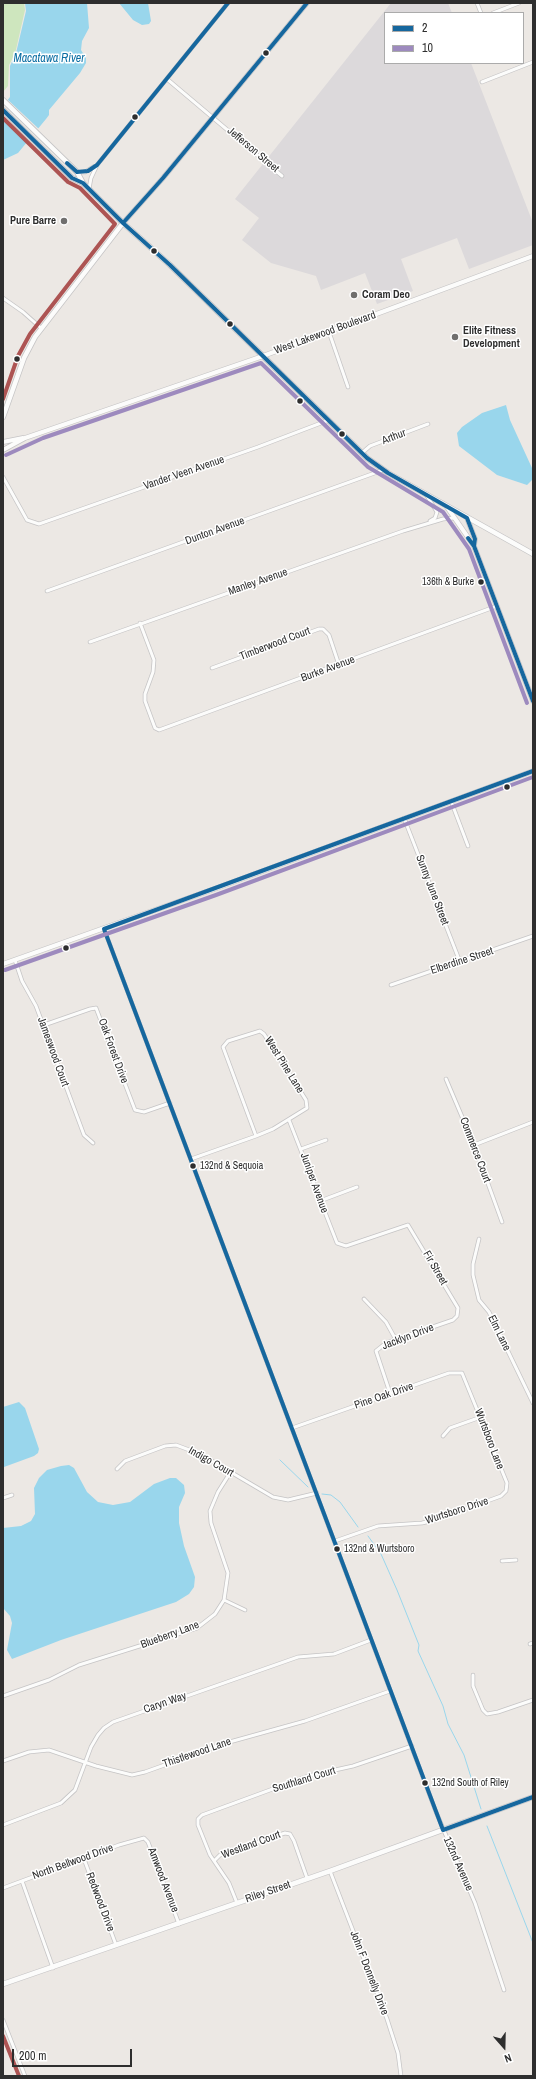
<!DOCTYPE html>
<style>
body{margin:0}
#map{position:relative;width:536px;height:2079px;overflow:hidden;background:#ece8e4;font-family:"Archivo Narrow",sans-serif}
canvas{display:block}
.frame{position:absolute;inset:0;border:4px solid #2e2e2e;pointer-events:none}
.legend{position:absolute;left:384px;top:12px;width:140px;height:52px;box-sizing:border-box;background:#fff;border:1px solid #ababab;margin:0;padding:5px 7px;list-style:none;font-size:12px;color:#2e2e2e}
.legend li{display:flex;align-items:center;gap:8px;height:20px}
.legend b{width:20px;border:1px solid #ababab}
.north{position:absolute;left:484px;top:2027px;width:40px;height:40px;-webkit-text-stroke:3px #fff;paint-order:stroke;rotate:160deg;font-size:11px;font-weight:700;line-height:16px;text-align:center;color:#2e2e2e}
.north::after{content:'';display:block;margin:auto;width:14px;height:18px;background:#2e2e2e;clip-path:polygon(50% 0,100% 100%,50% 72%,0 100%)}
.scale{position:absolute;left:12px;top:2049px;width:120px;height:18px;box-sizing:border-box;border:2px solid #2e2e2e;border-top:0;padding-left:5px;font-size:12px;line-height:14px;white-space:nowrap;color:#2e2e2e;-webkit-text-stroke:3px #fff;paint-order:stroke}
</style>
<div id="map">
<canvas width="536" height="2079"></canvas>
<div class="frame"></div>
<ul class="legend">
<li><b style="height:5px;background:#16679e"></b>2</li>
<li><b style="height:5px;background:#9d8abe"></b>10</li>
</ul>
<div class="north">N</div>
<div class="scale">200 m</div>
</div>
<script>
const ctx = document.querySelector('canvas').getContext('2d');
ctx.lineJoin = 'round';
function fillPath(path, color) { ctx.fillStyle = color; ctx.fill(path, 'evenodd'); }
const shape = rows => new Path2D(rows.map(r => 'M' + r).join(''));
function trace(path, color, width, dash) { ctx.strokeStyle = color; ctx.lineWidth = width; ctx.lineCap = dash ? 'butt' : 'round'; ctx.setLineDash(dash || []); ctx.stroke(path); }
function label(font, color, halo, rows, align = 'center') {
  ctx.font = font + ' "Archivo Narrow",sans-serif'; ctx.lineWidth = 3; ctx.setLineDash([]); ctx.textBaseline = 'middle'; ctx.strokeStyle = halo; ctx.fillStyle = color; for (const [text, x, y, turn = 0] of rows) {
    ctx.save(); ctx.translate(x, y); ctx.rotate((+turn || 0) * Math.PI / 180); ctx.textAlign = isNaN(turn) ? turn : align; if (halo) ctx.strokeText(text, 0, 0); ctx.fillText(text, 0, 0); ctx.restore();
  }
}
fillPath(shape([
 [391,3,448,3,452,13,385,13,385,63,471,63,533,223,533,245,469,269,457,238,401,259,413,291,377,304,365,273,321,290,316,276,271,263,242,240,259,218,235,199]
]), '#dcd9db');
fillPath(shape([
 [3,3,24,3,25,10,15,54,9,65,8,86,3,92]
]), '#cee6be');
fillPath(shape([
 [25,3,87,3,89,28,82,41,81,50,86,58,86,63,80,73,49,110,49,115,46,119,18,153,3,160,3,106,10,97,10,66,16,53,26,11],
 [119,3,148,3,151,21,149,24,142,25,133,20],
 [506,405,510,420,532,468,532,480,527,485,497,475,459,446,457,433,462,427,482,413],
 [19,1402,25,1408,39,1449,38,1453,34,1456,4,1467,3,1407],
 [69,1465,74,1468,87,1492,98,1502,113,1505,130,1502,154,1484,170,1478,176,1478,184,1485,185,1493,179,1507,179,1523,184,1546,195,1577,194,1587,189,1594,176,1602,61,1640,12,1659,7,1650,12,1623,10,1616,3,1608,3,1528,21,1526,31,1521,35,1514,34,1488,39,1478,47,1470,61,1466]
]), '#99d6ec');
fillPath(shape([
 [7,99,40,130,30,142,3,116,3,104]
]), '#ece8e4');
trace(shape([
 [280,1460,308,1487],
 [322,1494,331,1495,340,1502,358,1527],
 [368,1536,381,1554,397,1590,419,1645,418,1651,443,1706,448,1724,464,1755,481,1809],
 [487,1826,533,1943]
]), '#99d6ec', 1);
const minor = shape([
 [477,3,481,13],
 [493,13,519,3],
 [167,79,282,176],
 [482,82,533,62],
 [77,172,85,172,95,166],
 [89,189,91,178,97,165,228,3],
 [3,298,23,312,41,328],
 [329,332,348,387],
 [362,453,370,446,428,424],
 [3,477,27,520,39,524,258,447,329,420],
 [427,496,437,512,435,518,430,521],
 [47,591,383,470],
 [140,623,154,660,153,672,145,694,145,701,155,728,159,730,497,606],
 [90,642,403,531,443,519,454,518],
 [212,668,319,629,323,629,329,635,339,665],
 [451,801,468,846],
 [404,818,460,962],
 [104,929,436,1812,475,1903,504,1990],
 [15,960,22,981,36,1006,84,1135,93,1143],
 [391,985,533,936],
 [44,1025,90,1009,96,1008,135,1110,144,1112,170,1103],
 [446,1079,474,1145,502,1222],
 [289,1120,337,1243,346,1246,408,1225,458,1308,457,1316,453,1320,386,1343,376,1351,390,1393],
 [474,1145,533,1122],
 [301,1149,326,1140],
 [191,1159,256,1136,273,1129,307,1108,306,1100,264,1034,260,1031,228,1041,223,1047,256,1136],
 [320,1201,357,1187],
 [479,1239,473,1264,473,1275,479,1300,489,1312,533,1403],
 [364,1299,386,1322,396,1340],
 [292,1428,449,1373,462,1373,507,1483,506,1491,501,1496,435,1520,422,1523,378,1526,335,1541],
 [443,1436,450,1428,481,1417],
 [117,1469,125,1461,165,1446,176,1445,200,1454,273,1497,288,1500,317,1493],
 [3,1498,12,1495],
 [502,1561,516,1560],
 [224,1600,245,1610],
 [530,1644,533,1643],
 [473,1675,473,1686,483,1710,487,1714,498,1712,533,1700],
 [3,1696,49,1680,79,1665,197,1628,215,1614,224,1600,228,1573,211,1523,210,1511,218,1492,230,1473],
 [3,1761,29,1752,49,1750,96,1766,132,1775,145,1772,226,1743,305,1721,390,1691],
 [3,1825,61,1803,75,1790,91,1747,98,1735,104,1728,113,1722,298,1657,334,1654,371,1640],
 [84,1859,116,1945],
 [214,1861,220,1855,285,1833,290,1834,294,1841,307,1878],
 [330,1871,387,2019,398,2053,401,2076],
 [22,1881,53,1968],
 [3,1888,119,1845,144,1838,148,1842,179,1924],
 [237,1903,229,1883,210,1855,198,1825,198,1819,202,1815,308,1776,353,1766,412,1746],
 [3,2020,25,2076]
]);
const tertiary = shape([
 [123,223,163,178,307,3],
 [3,442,23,438],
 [3,450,25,438,263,356,533,256],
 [447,507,474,546,533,701],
 [467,518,475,539,474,546],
 [3,964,214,889,533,771]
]);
const secondary = shape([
 [3,100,77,172,83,183,123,223,170,265,367,458,388,473,533,554],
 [3,110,72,178,83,183],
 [3,417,24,358,35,337,123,223],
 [3,1984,330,1871,533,1797]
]);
trace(minor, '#c5c4c5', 4.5);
trace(tertiary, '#c5c4c5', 5.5);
trace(secondary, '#c5c4c5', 6);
trace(minor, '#fcfcfb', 3);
trace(tertiary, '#fcfcfb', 4);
trace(secondary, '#fcfcfb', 4.5);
trace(shape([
 [3,110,72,178,83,183,123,223,170,265,367,458,388,473,467,518,475,539,474,546],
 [67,163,77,172,88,171,97,165,228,3],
 [123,223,163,178,307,3],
 [468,538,474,546,533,701],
 [533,771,104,929,443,1830,533,1797]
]), '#16679e', 4);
trace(shape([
 [6,455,43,438,261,363,368,467,443,512,469,549,527,703],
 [5,970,216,895,533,777]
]), '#9d8abe', 4);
trace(shape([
 [3,118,68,182,80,188,115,224,30,334,18,356,3,399],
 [3,2036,19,2076]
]), '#ad5453', 4);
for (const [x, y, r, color] of [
 [266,53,3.5,"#2e2e2e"],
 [135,117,3.5,"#2e2e2e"],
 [64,221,4,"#706f6e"],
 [154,251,3.5,"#2e2e2e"],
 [354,295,4,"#706f6e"],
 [230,324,3.5,"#2e2e2e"],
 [455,337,4,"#706f6e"],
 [17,359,3.5,"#2e2e2e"],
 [300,401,3.5,"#2e2e2e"],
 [342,434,3.5,"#2e2e2e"],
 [481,582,3.5,"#2e2e2e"],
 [507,787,3.5,"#2e2e2e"],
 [66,948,3.5,"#2e2e2e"],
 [193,1166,3.5,"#2e2e2e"],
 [337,1549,3.5,"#2e2e2e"],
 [425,1783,3.5,"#2e2e2e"]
]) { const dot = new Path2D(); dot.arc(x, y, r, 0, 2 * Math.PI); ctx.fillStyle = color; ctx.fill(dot); trace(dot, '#fff', 1.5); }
label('10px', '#2e2e2e', '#fff', [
 ["136th & Burke",474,582,"right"],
 ["132nd & Sequoia",200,1166],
 ["132nd & Wurtsboro",344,1549],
 ["132nd South of Riley",432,1783]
], 'left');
label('11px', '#2e2e2e', '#fff', [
 ["Jefferson Street",253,150,40],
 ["West Lakewood Boulevard",325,333,-20],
 ["Arthur",394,437,-21],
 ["Vander Veen Avenue",184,473,-19],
 ["Dunton Avenue",215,531,-20],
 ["Manley Avenue",258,582,-19],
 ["Timberwood Court",275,644,-21],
 ["Burke Avenue",328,669,-20],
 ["Sunny June Street",432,890,69],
 ["Elberdine Street",462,961,-18],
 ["Oak Forest Drive",113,1051,70],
 ["Jameswood Court",53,1052,70],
 ["West Pine Lane",284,1065,58],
 ["Commerce Court",475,1150,69],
 ["Juniper Avenue",314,1183,70],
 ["Fir Street",435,1268,60],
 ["Elm Lane",499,1333,64],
 ["Jacklyn Drive",408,1337,-21],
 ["Pine Oak Drive",384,1396,-19],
 ["Wurtsboro Lane",489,1439,69],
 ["Indigo Court",211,1462,29],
 ["Wurtsboro Drive",457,1511,-18],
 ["Blueberry Lane",170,1635,-20],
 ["Caryn Way",165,1703,-19],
 ["Thistlewood Lane",197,1753,-19],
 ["Southland Court",304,1780,-17],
 ["Westland Court",251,1845,-20],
 ["North Bellwood Drive",73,1862,-20],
 ["132nd Avenue",458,1864,66],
 ["Amwood Avenue",163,1880,69],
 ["Riley Street",268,1892,-19],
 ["Redwood Drive",100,1902,69],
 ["John F Donnelly Drive",369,1973,69]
]);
label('bold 11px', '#2e2e2e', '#fff', [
 ["Pure Barre",56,221,"right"],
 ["Coram Deo",362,295],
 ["Elite Fitness",463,331],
 ["Development",463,344]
], 'left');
label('italic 12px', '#0d6fa3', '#fff', [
 ["Macatawa River",49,59]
]);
</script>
